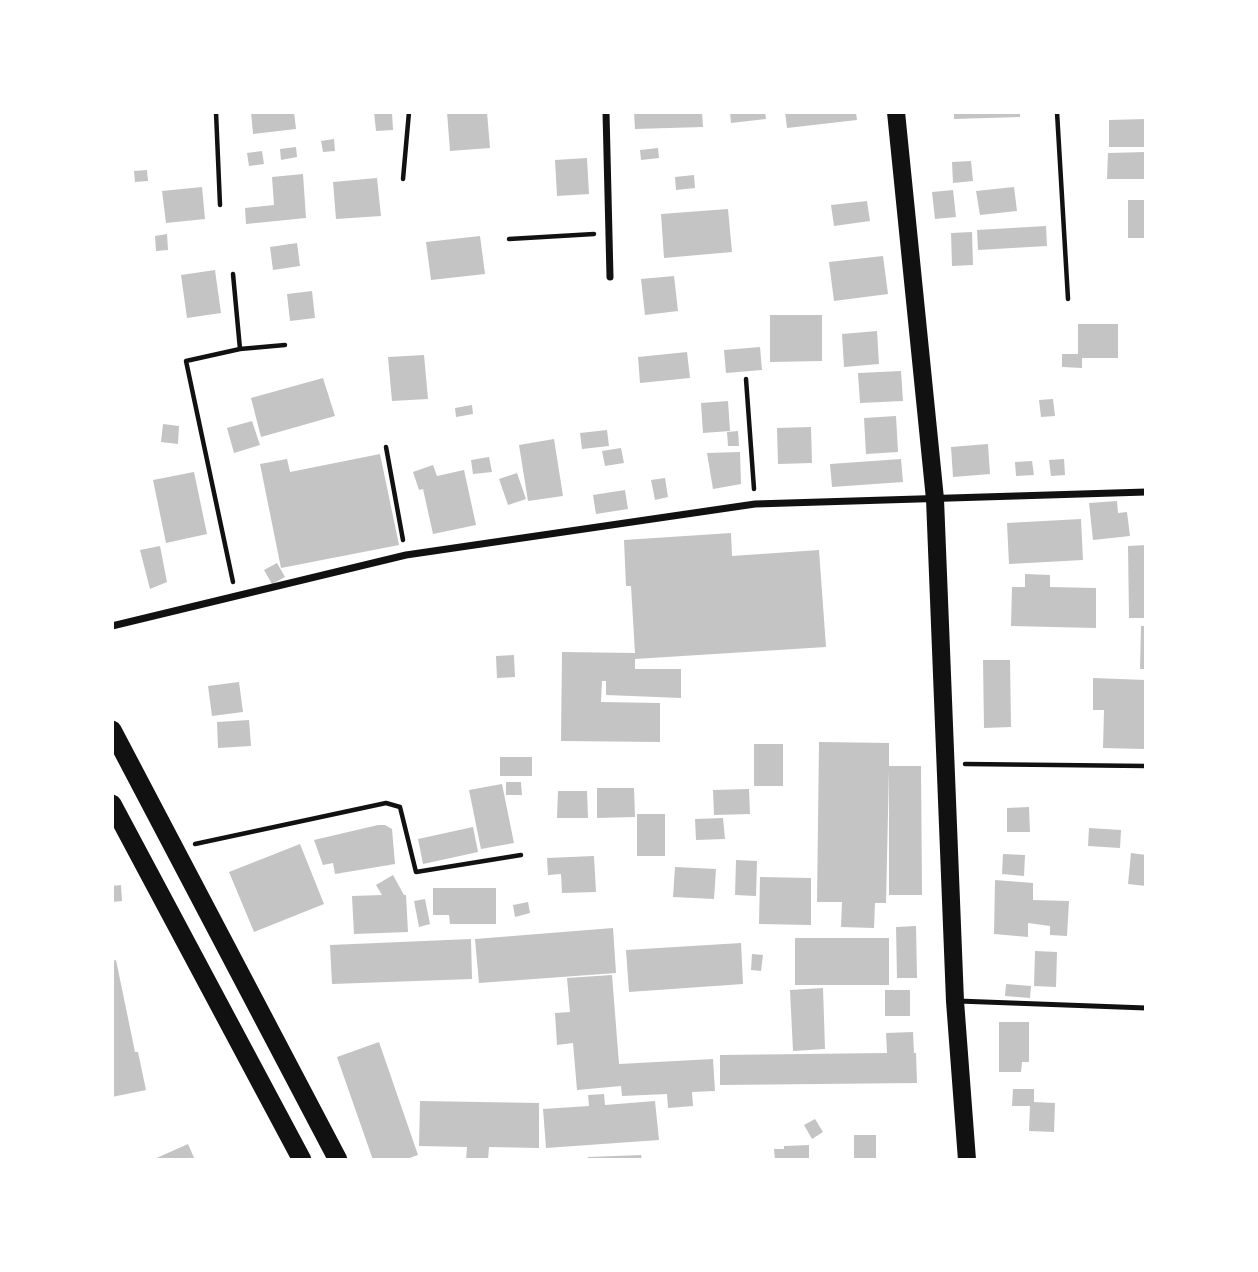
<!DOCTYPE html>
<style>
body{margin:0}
#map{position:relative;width:1258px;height:1272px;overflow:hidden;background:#fff;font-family:Karla,sans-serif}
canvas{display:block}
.frame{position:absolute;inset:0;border:114px solid #fff;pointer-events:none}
</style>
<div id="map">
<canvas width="1258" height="1272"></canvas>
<div class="frame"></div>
</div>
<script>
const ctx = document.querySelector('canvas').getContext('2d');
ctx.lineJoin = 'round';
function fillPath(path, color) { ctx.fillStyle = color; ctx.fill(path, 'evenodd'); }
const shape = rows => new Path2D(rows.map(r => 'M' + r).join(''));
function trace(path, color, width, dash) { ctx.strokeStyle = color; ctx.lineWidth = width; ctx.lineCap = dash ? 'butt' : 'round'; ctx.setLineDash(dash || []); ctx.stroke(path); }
fillPath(shape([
 [251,112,294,112,296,129,253,134],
 [374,112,392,112,393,130,376,131],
 [447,112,487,112,490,148,450,151],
 [634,112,702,112,703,127,635,129],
 [730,112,765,112,766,119,731,123],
 [785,112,856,112,857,120,787,128],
 [954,112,1020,112,1020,117,954,119],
 [1146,119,1146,147,1109,147,1109,120],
 [334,139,335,151,323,152,321,141],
 [296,147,297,157,281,160,280,149],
 [658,148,659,158,641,160,640,150],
 [262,151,264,164,249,166,247,153],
 [1146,152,1146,179,1107,179,1108,153],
 [587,158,589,194,557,196,555,160],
 [971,161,973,181,953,183,952,162],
 [147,170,148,181,135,182,134,171],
 [303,174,306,218,246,224,245,208,274,205,272,177],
 [694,175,695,188,676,190,675,177],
 [377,178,381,216,336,219,333,182],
 [202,187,205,219,166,223,162,191],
 [1014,187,1017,211,980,215,976,191],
 [953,190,956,217,935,219,932,192],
 [1128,200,1146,200,1146,238,1128,238],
 [867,201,870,221,834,226,831,205],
 [728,209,732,252,664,258,661,214],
 [1046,226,1047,246,978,250,977,230],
 [972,232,973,265,952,266,951,233],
 [167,234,168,250,156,251,155,236],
 [480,236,485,274,431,280,426,242],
 [297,243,300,266,273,270,270,247],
 [883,256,888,294,834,301,829,262],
 [215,270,221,313,187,318,181,275],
 [674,276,678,311,645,315,641,279],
 [312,291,315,318,290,321,287,294],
 [770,315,822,315,822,361,770,362],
 [1078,324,1118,324,1118,358,1082,358,1082,368,1062,367,1062,354,1078,354],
 [877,331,879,364,844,367,842,334],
 [760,347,762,370,726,373,724,350],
 [687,352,690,378,640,383,638,357],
 [424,355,428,399,392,401,388,357],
 [901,371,903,401,860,403,858,373],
 [323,378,335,416,261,437,251,398],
 [1053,399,1055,416,1041,417,1039,400],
 [728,401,730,431,703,433,701,403],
 [472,405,473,414,456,417,455,408],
 [896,416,898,452,866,454,864,418],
 [252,421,260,445,234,453,227,428],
 [163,424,179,426,178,444,161,442],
 [811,427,812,463,778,464,777,428],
 [607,430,609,446,582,449,580,433],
 [738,431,739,446,728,446,727,432],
 [554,439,563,496,528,501,519,445],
 [988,444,990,474,953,477,951,447],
 [621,448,624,463,605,466,602,451],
 [740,452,741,484,713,489,707,453],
 [380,454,399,545,281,568,260,464,287,459,290,472],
 [489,457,492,472,473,474,471,460],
 [901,459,903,482,832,487,830,464],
 [1064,459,1065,475,1051,476,1049,460],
 [1032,461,1034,475,1016,476,1015,462],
 [433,465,437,476,464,470,476,525,433,534,423,489,419,490,413,472],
 [194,472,207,534,166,543,153,480],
 [517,473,526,499,508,505,499,479],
 [665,478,668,497,655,500,651,480],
 [625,490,628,509,596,514,593,495],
 [1117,501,1118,513,1127,512,1130,536,1093,540,1089,503],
 [1081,519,1083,560,1009,564,1007,523],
 [731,533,732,556,819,550,826,647,635,659,635,669,681,669,681,698,606,695,606,681,602,681,601,702,660,703,660,742,561,741,562,652,635,653,631,586,626,586,624,540],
 [1146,545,1146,618,1129,618,1128,546],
 [160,546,167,582,150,589,140,550],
 [277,563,285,577,272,584,264,570],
 [1025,574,1050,575,1050,587,1096,588,1096,628,1011,626,1012,587,1025,587],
 [1141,626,1146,626,1146,669,1140,669],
 [514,655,515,677,497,678,496,656],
 [983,660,1010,660,1011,727,984,728],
 [1093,678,1146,680,1144,749,1103,748,1104,710,1093,710],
 [239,682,243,712,212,716,208,686],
 [249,720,251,746,218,748,217,722],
 [819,742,889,743,889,766,921,766,922,895,889,895,889,769,886,903,875,903,874,928,841,927,842,902,817,902],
 [754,744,783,744,783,786,754,786],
 [500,757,532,757,532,776,500,776],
 [506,782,521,782,522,795,506,795],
 [502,784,514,843,481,849,469,790],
 [597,788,634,788,635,817,597,818],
 [749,789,750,814,714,815,713,790],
 [558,791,587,791,588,818,557,818],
 [1029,807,1030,832,1007,832,1007,808],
 [637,814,665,814,665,856,637,856],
 [723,818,725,839,696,840,695,819],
 [378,825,385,825,392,829,395,864,335,874,333,863,323,865,314,840],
 [473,827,478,852,423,864,418,839],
 [1089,828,1121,830,1120,848,1088,846],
 [300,844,324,904,254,932,229,872],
 [1131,853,1146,855,1146,886,1128,884],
 [1003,854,1025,855,1024,876,1002,874],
 [594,856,596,892,562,893,561,874,548,875,547,858],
 [736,860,757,861,756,896,735,895],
 [675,867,716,869,714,899,673,897],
 [393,875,404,895,406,895,408,932,354,934,352,896,382,895,376,885],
 [760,877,811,878,811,925,759,924],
 [995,880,1033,883,1033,900,1069,901,1067,936,1050,935,1050,926,1028,923,1028,937,994,934],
 [121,885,122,901,112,902,112,886],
 [433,888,496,888,496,924,450,924,449,915,433,915],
 [425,899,430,924,419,927,414,901],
 [528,902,530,913,515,917,513,905],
 [916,926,917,978,897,978,896,927],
 [613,928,616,973,479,983,475,939],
 [795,938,889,938,889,985,795,985],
 [471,939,472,979,332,984,330,945],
 [741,943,743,984,629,992,626,950],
 [1035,951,1057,952,1056,987,1034,986],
 [752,954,763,955,761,971,751,970],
 [116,960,135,1052,138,1052,146,1090,112,1097,112,961],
 [612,975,619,1064,713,1059,715,1091,692,1092,693,1106,668,1108,667,1094,622,1096,621,1086,577,1090,573,1043,557,1045,555,1013,570,1012,567,978],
 [1006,984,1031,986,1030,998,1005,996],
 [823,988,825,1049,793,1051,790,990],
 [885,990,910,990,910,1016,885,1016],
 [999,1022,1029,1022,1029,1062,1022,1062,1021,1072,999,1072],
 [913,1032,914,1053,916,1053,917,1083,720,1085,720,1055,887,1053,886,1033],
 [379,1042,418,1155,404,1160,373,1160,337,1057],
 [1013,1089,1034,1089,1034,1102,1055,1103,1054,1132,1029,1131,1030,1106,1012,1106],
 [604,1094,605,1105,655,1101,659,1140,546,1148,543,1109,589,1106,588,1095],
 [420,1101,539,1103,539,1148,489,1147,488,1160,466,1160,467,1147,419,1146],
 [815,1119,823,1132,812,1139,804,1125],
 [854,1135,876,1135,876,1160,854,1160],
 [188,1144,195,1160,152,1160],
 [809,1145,809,1160,775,1160,774,1149,784,1149,784,1146],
 [641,1155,642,1160,588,1160,588,1157]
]), '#c4c4c4');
trace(shape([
 [216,112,220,205],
 [1057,112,1068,299],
 [403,179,409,112],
 [509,239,594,234],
 [233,274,240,349,186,361,233,582],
 [240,349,285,345],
 [746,379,754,489],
 [386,447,403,540],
 [965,764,1146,766],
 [195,844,386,803,400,807,416,872,521,855]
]), '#111', 4.5);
trace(shape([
 [958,1001,1146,1008]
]), '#111', 5);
trace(shape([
 [606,112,610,277],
 [112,626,406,555,755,504,1146,492]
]), '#111', 7);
trace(shape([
 [896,112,935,499,955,1001,967,1160]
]), '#111', 18);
trace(shape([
 [112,730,338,1160],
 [112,804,302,1160]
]), '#111', 19);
</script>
